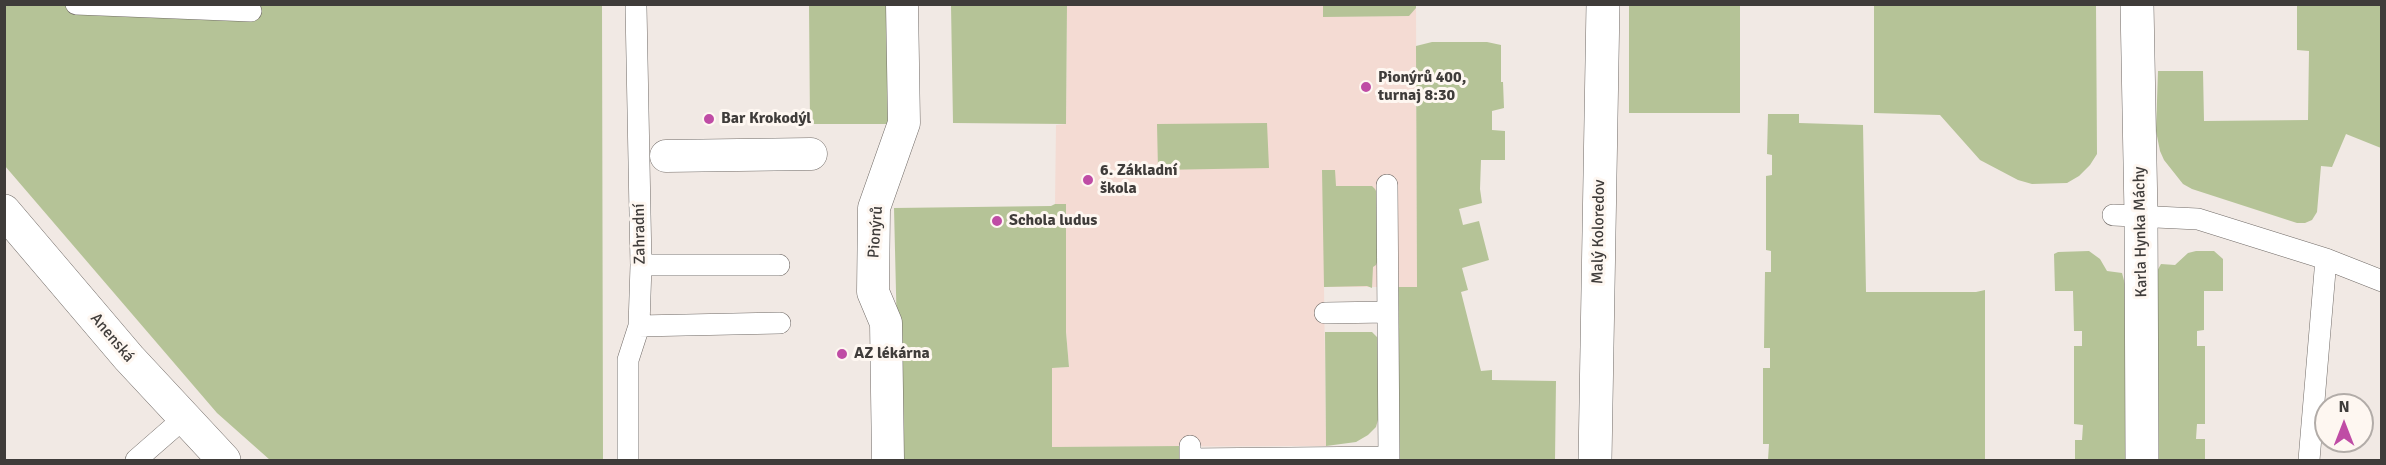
<!DOCTYPE html>
<meta charset="utf-8">
<style>
body{margin:0}
#map{position:relative;width:2386px;height:465px;overflow:hidden;background:#f1e9e4;font-family:Signika,sans-serif}
canvas{display:block}
.frame{position:absolute;inset:0;border:6px solid #3f3c3a;pointer-events:none}
.north{position:absolute;left:2314px;top:393px;width:60px;height:60px;box-sizing:border-box;background:#fef7f1;border:2px solid #b2aca8;border-radius:50%;rotate:0deg;font-size:16px;font-weight:700;line-height:24px;text-align:center;color:#3f3c3a}
.north::after{content:'';display:block;margin:auto;width:21px;height:27px;background:#bf4ca5;clip-path:polygon(50% 0,100% 100%,50% 72%,0 100%)}
</style>
<div id="map">
<canvas width="2386" height="465"></canvas>
<div class="frame"></div>
<div class="north">N</div>
</div>
<script>
const ctx = document.querySelector('canvas').getContext('2d');
ctx.lineJoin = 'round';
function fillPath(path, color) { ctx.fillStyle = color; ctx.fill(path, 'evenodd'); }
const shape = rows => new Path2D(rows.map(r => 'M' + r).join(''));
function trace(path, color, width, dash) { ctx.strokeStyle = color; ctx.lineWidth = width; ctx.lineCap = dash ? 'butt' : 'round'; ctx.setLineDash(dash || []); ctx.stroke(path); }
function label(font, color, halo, rows, align = 'center') {
  ctx.font = font + ' Signika,sans-serif'; ctx.lineWidth = 6; ctx.setLineDash([]); ctx.textBaseline = 'middle'; ctx.strokeStyle = halo; ctx.fillStyle = color; for (const [text, x, y, turn = 0] of rows) {
    ctx.save(); ctx.translate(x, y); ctx.rotate((+turn || 0) * Math.PI / 180); ctx.textAlign = isNaN(turn) ? turn : align; if (halo) ctx.strokeText(text, 0, 0); ctx.fillText(text, 0, 0); ctx.restore();
  }
}
fillPath(shape([
 [1067,5,1416,5,1417,287,1324,287,1326,446,1052,447,1052,368,1069,367,1066,332,1066,204,1055,204,1056,125,1066,124]
]), '#f4dbd3');
fillPath(shape([
 [1416,4,1416,8,1409,16,1323,17,1323,5],
 [4,5,602,5,603,460,270,460,217,413,5,166],
 [675,5,888,5,890,124,810,124,809,5],
 [951,5,1067,5,1066,124,953,123],
 [1629,5,1740,5,1740,113,1629,113],
 [1874,5,2096,5,2097,154,2090,165,2079,176,2067,183,2032,184,2018,180,1980,160,1940,115,1874,113],
 [2297,5,2382,5,2381,148,2346,134,2332,167,2321,166,2317,212,2312,220,2305,223,2297,223,2192,189,2183,184,2164,160,2160,151,2156,131,2158,71,2203,71,2204,121,2308,120,2309,51,2297,50],
 [1432,42,1487,42,1501,45,1501,82,1503,82,1504,108,1492,111,1492,130,1505,131,1505,160,1481,160,1480,189,1482,203,1459,209,1463,225,1479,221,1489,260,1462,268,1468,290,1461,292,1481,371,1492,370,1492,380,1556,381,1555,460,1399,460,1398,287,1417,287,1416,46],
 [1768,114,1799,114,1799,123,1863,125,1866,292,1976,292,1985,290,1985,460,1768,460,1769,444,1763,444,1763,368,1770,368,1770,348,1764,348,1765,272,1771,272,1771,251,1766,250,1766,176,1772,175,1772,155,1767,154],
 [1267,123,1269,168,1158,170,1157,124],
 [1322,170,1335,170,1336,186,1372,186,1375,189,1378,195,1379,257,1376,265,1373,267,1372,288,1367,286,1324,287],
 [1055,204,1066,204,1066,332,1069,367,1052,368,1052,447,1180,446,1180,460,900,460,894,208,1051,206],
 [2089,251,2100,259,2107,271,2122,273,2126,288,2127,460,2075,460,2075,440,2082,440,2083,425,2074,424,2074,346,2082,346,2082,331,2074,331,2073,291,2055,291,2054,254,2058,252],
 [2196,251,2214,251,2223,259,2223,291,2204,291,2204,330,2197,331,2197,346,2205,346,2205,424,2197,424,2196,439,2205,439,2205,460,2153,460,2156,273,2161,264,2175,265,2188,253],
 [1325,332,1372,332,1378,338,1379,416,1376,427,1368,435,1356,442,1326,446]
]), '#b5c397');
const service = shape([
 [76,4,251,11],
 [1387,185,1389,460],
 [2113,215,2198,219,2326,259,2382,281],
 [641,265,779,265],
 [1325,313,1388,312],
 [639,326,780,323],
 [1190,446,1190,459,1389,457],
 [136,460,183,419],
 [628,460,628,360,639,326,641,265,636,7],
 [2309,460,2326,259]
]);
const pedestrian = shape([
 [666,156,811,154],
 [888,460,886,323,873,292,874,208,904,123,902,4]
]);
const minor = shape([
 [2137,4,2141,215,2142,460],
 [4,211,129,358,224,460],
 [1595,460,1603,4]
]);
trace(service, '#716b67', 22);
trace(pedestrian, '#716b67', 33);
trace(minor, '#716b67', 34);
trace(service, '#fff', 21);
trace(pedestrian, '#fff', 32);
trace(minor, '#fff', 33);
for (const [x, y, r, color] of [
 [1366,87,6,"#bf4ca5"],
 [709,119,6,"#bf4ca5"],
 [1088,180,6,"#bf4ca5"],
 [997,221,6,"#bf4ca5"],
 [842,354,6,"#bf4ca5"]
]) { const dot = new Path2D(); dot.arc(x, y, r, 0, 2 * Math.PI); ctx.fillStyle = color; ctx.fill(dot); trace(dot, '#fef7f1', 2); }
label('bold 16px', '#3f3c3a', '#fef7f1', [
 ["Pionýrů 400,",1378,78],
 ["turnaj 8:30",1378,96],
 ["Bar Krokodýl",721,119],
 ["6. Základní",1100,171],
 ["škola",1100,189],
 ["Schola ludus",1009,221],
 ["AZ lékárna",854,354]
], 'left');
label('16px', '#3f3c3a', '#fef7f1', [
 ["Pionýrů",876,232,-86],
 ["Malý Koloredov",1599,232,-89],
 ["Karla Hynka Máchy",2141,232,-91],
 ["Zahradní",640,234,-91],
 ["Anenská",112,338,50]
]);
</script>
